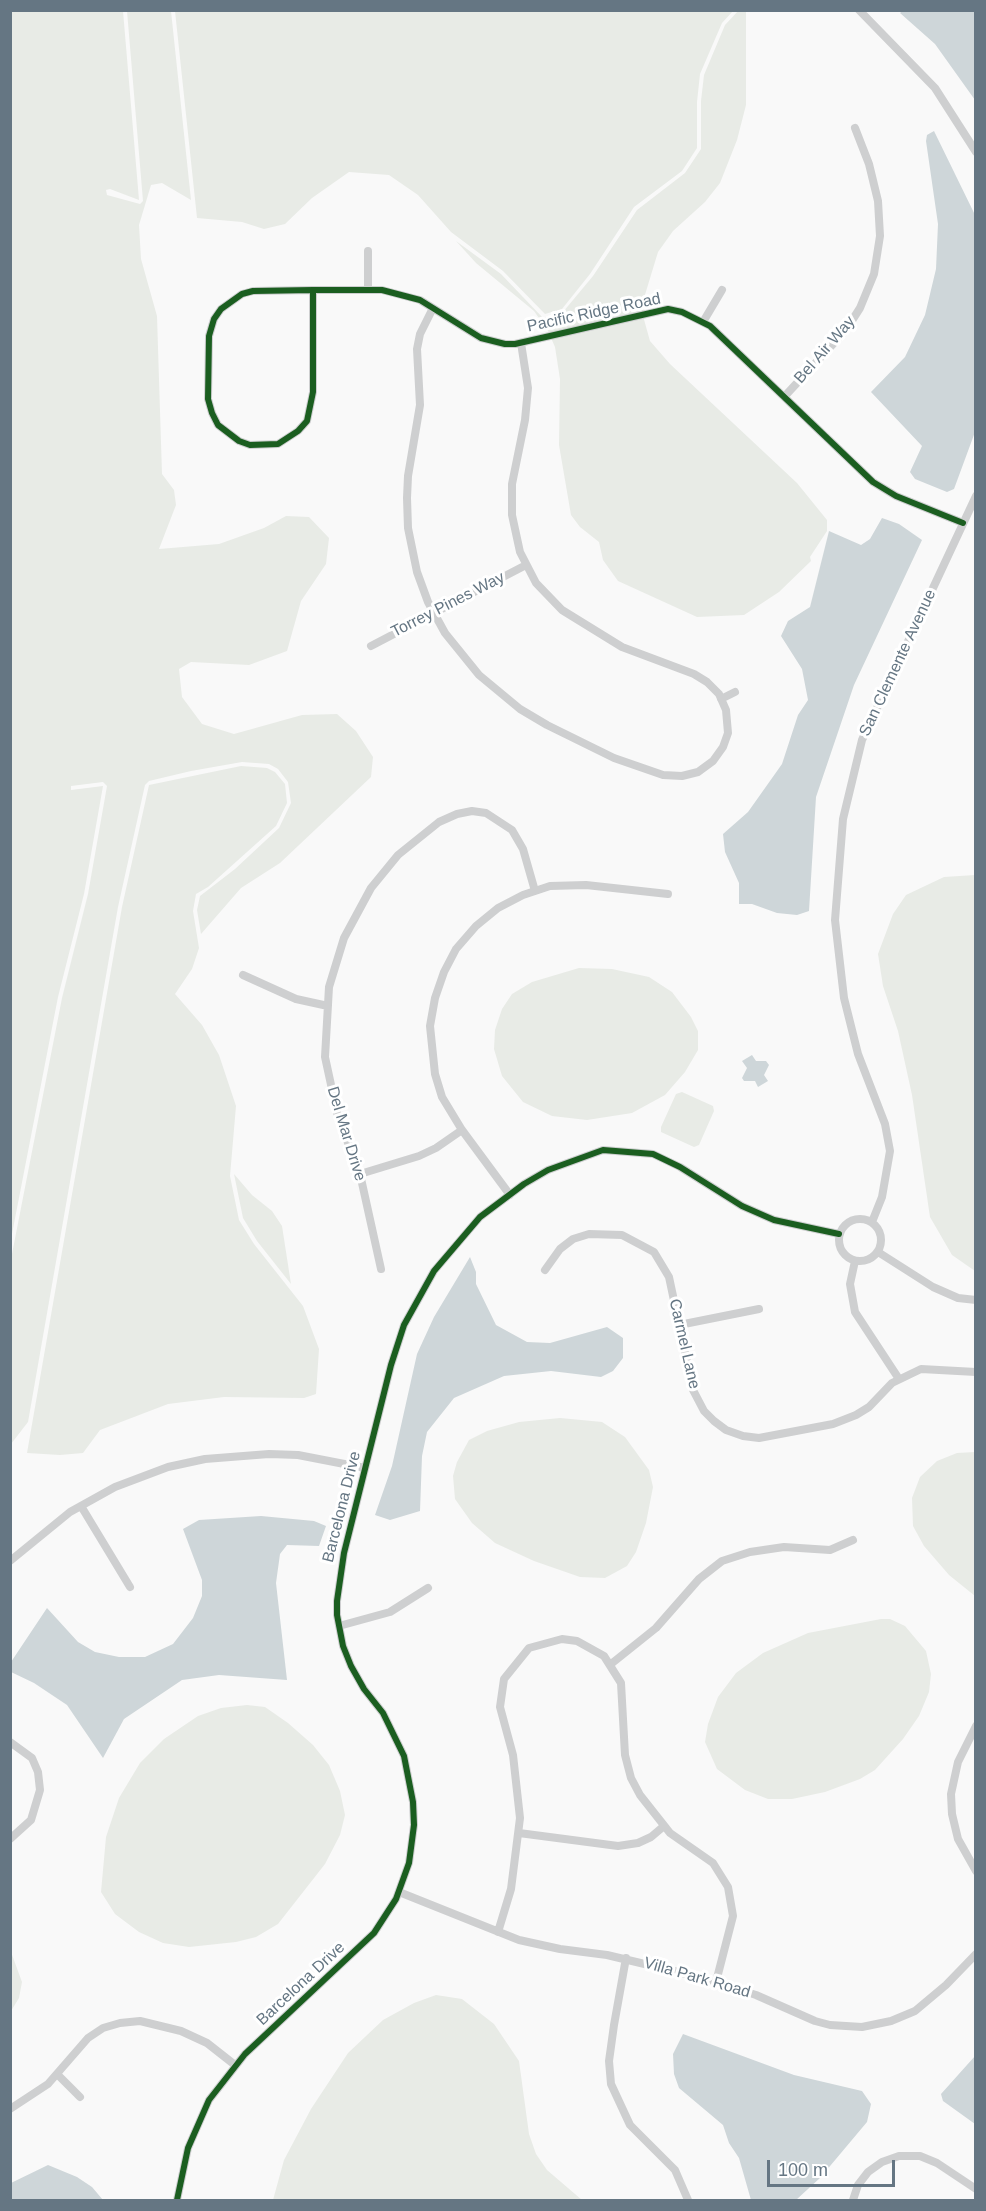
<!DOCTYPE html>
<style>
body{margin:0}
#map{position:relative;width:986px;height:2211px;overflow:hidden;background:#f9f9f9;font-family:Helvetica,sans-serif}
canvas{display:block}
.frame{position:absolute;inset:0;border:12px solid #657683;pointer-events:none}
.scale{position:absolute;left:767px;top:2160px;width:128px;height:27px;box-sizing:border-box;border:3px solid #657683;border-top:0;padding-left:8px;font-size:18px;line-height:21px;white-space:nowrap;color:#657683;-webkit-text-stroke:4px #fff;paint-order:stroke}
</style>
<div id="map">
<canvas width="986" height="2211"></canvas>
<div class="frame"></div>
<div class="scale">100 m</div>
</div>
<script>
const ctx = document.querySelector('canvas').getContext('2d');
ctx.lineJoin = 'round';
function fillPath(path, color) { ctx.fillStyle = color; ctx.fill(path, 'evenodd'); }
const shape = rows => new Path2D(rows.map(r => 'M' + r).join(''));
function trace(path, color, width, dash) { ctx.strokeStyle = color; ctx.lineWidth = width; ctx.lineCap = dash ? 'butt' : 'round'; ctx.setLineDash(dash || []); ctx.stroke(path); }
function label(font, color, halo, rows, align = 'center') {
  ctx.font = font + ' Helvetica,sans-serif'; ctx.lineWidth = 6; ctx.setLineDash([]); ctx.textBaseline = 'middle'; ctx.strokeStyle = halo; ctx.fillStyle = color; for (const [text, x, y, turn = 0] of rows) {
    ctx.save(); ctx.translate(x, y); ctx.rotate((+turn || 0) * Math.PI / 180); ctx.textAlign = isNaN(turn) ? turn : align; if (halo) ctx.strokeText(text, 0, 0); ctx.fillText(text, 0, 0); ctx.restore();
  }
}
fillPath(shape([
 [11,10,123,11,139,200,110,189,106,190,107,195,140,204,143,201,127,11,171,11,191,200,162,183,151,185,139,225,141,259,157,316,162,474,174,490,176,505,159,549,219,544,264,528,286,516,309,517,329,538,326,564,301,601,287,651,249,665,191,662,179,669,182,697,202,724,234,734,302,715,337,714,356,731,373,757,371,777,280,863,241,888,201,934,197,910,200,896,235,869,279,828,291,803,288,782,278,769,269,764,242,762,191,771,149,781,145,785,118,907,28,1422,11,1444,11,1259,62,998,88,894,107,786,103,782,71,786,71,790,103,786,84,894,58,997,11,1239],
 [175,11,175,10,733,11,722,23,700,74,697,102,697,148,682,171,634,207,590,274,562,309,545,314,503,271,451,232,418,195,389,175,349,172,312,198,285,224,264,229,242,222,197,218],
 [738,11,746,11,746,105,737,140,720,183,705,202,673,231,658,252,644,298,643,316,650,341,670,364,797,483,827,520,827,531,810,557,811,561,779,592,744,615,697,617,618,581,603,560,599,542,580,527,571,515,559,445,560,379,555,347,548,331,534,311,476,263,456,241,501,274,543,318,563,312,593,276,637,210,685,173,701,149,701,101,704,75,725,25],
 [241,766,267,768,275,772,285,784,287,803,276,826,208,887,196,894,193,911,199,948,192,969,175,994,202,1025,219,1055,236,1106,230,1176,239,1220,254,1244,303,1306,319,1349,316,1394,304,1398,224,1397,168,1404,100,1430,83,1453,60,1455,27,1453,122,907,149,785],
 [975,875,976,875,975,1271,952,1255,930,1217,912,1095,898,1031,883,986,878,954,893,914,906,895,944,877],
 [579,968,612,969,649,977,672,992,691,1017,698,1031,698,1050,685,1072,665,1095,632,1113,587,1120,552,1116,523,1102,502,1076,494,1049,495,1030,502,1009,512,994,532,982],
 [682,1092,713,1106,714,1111,699,1145,694,1147,661,1132,661,1127,676,1094],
 [234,1174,252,1195,272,1211,282,1226,291,1284,257,1241,243,1218],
 [560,1418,602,1422,625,1437,649,1470,653,1487,646,1523,636,1552,627,1566,605,1578,580,1577,534,1561,495,1543,472,1523,455,1499,453,1476,457,1462,469,1440,487,1431,519,1422],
 [975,1452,976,1452,975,1596,949,1575,924,1546,913,1526,912,1498,920,1477,937,1461,957,1453],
 [881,1619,890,1619,905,1626,926,1651,931,1674,929,1692,919,1716,903,1739,875,1770,860,1779,825,1792,792,1799,768,1799,745,1790,717,1769,705,1742,708,1724,718,1697,736,1673,763,1653,808,1633],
 [247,1705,265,1707,288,1723,313,1745,329,1765,340,1791,345,1815,340,1835,325,1864,278,1924,256,1937,236,1942,189,1947,163,1943,139,1932,115,1914,101,1892,106,1837,119,1798,140,1763,164,1739,198,1716,221,1708],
 [11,1952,22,1982,19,1998,11,2011],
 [436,1995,462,1999,494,2024,519,2061,529,2134,536,2154,547,2170,582,2200,273,2200,284,2160,311,2109,348,2053,383,2020,414,2003]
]), '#e8ebe6');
fillPath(shape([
 [903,10,975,11,975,100,935,44,900,13],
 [934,131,976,217,975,432,954,489,947,492,915,479,910,472,922,446,871,392,905,357,925,315,936,269,938,224,926,141,927,135],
 [882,518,899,524,922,540,854,685,816,797,809,911,797,915,777,913,752,904,739,904,739,883,725,852,723,834,748,812,782,764,798,715,808,700,802,669,781,636,788,621,810,607,829,531,861,545,870,539],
 [752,1055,756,1061,766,1061,769,1065,764,1075,768,1081,758,1087,755,1081,744,1081,742,1078,747,1068,742,1061],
 [470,1257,476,1272,476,1284,496,1325,527,1342,550,1343,607,1327,623,1338,623,1358,613,1371,601,1377,551,1371,504,1376,454,1398,427,1432,422,1456,420,1511,390,1520,375,1515,392,1466,417,1354,434,1317],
 [261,1516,314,1521,326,1526,319,1546,287,1545,280,1554,276,1583,287,1680,219,1675,182,1680,124,1719,103,1758,67,1705,34,1683,11,1672,11,1662,47,1608,78,1642,95,1652,119,1657,145,1657,173,1644,193,1618,202,1596,202,1580,183,1529,199,1520],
 [683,2034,794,2075,862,2091,871,2104,867,2122,820,2178,796,2200,751,2200,739,2158,729,2143,723,2125,679,2088,674,2074,673,2054],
 [975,2056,975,2124,943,2101,941,2094],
 [48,2165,77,2177,92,2187,103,2200,11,2200,11,2183]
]), '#ced6d9');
trace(shape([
 [859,10,935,88,976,152],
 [368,251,368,290],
 [313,290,313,392,307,421,298,431,278,444,250,445,239,441,218,425,212,413,208,399,209,336,214,319,221,309,242,294,253,291,313,290,382,290,420,300,481,338,505,344,515,344,668,309,682,312,710,326,873,482,896,496,963,523],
 [433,308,420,334,417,349,420,405,408,476,407,498,408,528,417,572,428,602,445,633,479,675,520,709,547,725,614,758,663,775,682,776,698,772,713,761,723,747,728,733,726,710,719,694,707,682,694,674,622,647,562,610,536,583,520,552,512,515,512,484,525,420,528,388,521,343],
 [703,322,722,290],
 [784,397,846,330,860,308,874,274,880,236,878,201,869,164,855,128],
 [371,646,526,565],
 [721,699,735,692],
 [243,975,296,999,328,1006],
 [360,1174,419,1156,436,1148,462,1130],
 [510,1195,462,1130,442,1097,435,1074,430,1026,435,998,444,972,456,949,476,926,498,908,523,895,550,886,586,885,668,894],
 '839 1240a21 21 0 1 1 42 0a21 21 0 1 1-42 0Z',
 [872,1222,882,1197,890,1151,885,1124,858,1054,844,998,835,920,843,819,862,740,976,496],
 [878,1252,933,1287,958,1298,976,1300],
 [855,1261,850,1284,855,1312,899,1379],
 [381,1269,360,1174,338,1117,325,1057,329,987,344,938,371,888,398,855,439,822,457,814,472,811,486,813,512,830,523,849,535,891],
 [545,1270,560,1249,573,1239,589,1234,622,1235,654,1252,669,1277,693,1390,704,1411,714,1421,726,1430,743,1436,759,1438,833,1424,856,1415,869,1407,892,1383,921,1369,976,1372],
 [679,1325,759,1309],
 [81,1506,130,1587],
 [10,1561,70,1512,115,1487,168,1467,205,1459,269,1454,298,1455,365,1468],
 [339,1626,390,1612,428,1588],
 [611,1664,656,1628,699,1579,722,1561,750,1552,784,1547,830,1550,853,1540],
 [976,1726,958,1762,951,1794,952,1814,958,1839,976,1871],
 [10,1742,32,1758,38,1772,40,1790,31,1820,10,1839],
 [519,1833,618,1846,638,1843,651,1837,664,1826],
 [399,1892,519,1940,560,1949,607,1955,703,1978,756,1995,815,2021,830,2025,862,2027,891,2021,915,2011,946,1985,976,1954],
 [498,1932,511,1889,520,1818,513,1755,500,1707,504,1679,529,1648,562,1639,577,1641,604,1656,621,1683,625,1755,631,1778,640,1795,670,1833,713,1863,728,1887,733,1916,716,1982],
 [626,1958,614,2025,609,2061,611,2084,630,2125,675,2170,688,2200],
 [58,2075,80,2097],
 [10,2109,48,2084,88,2038,103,2028,120,2023,140,2021,181,2031,207,2043,235,2065],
 [177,2200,188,2148,209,2100,245,2054,374,1933,396,1899,409,1863,414,1825,413,1802,404,1756,383,1713,364,1689,351,1666,343,1646,337,1615,337,1601,344,1553,391,1365,404,1325,434,1271,480,1217,524,1184,548,1170,603,1150,653,1154,680,1167,742,1206,774,1220,839,1234],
 [853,2200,858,2185,868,2172,882,2162,899,2156,920,2156,937,2163,976,2189]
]), '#cecfd0', 8);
trace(shape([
 [313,290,313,392,307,421,298,431,278,444,250,445,239,441,218,425,212,413,208,399,209,336,214,319,221,309,242,294,253,291,313,290,382,290,420,300,481,338,505,344,515,344,668,309,682,312,710,326,873,482,896,496,963,523],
 [177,2200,188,2148,209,2100,245,2054,374,1933,396,1899,409,1863,414,1825,413,1802,404,1756,383,1713,364,1689,351,1666,343,1646,337,1615,337,1601,344,1553,391,1365,404,1325,434,1271,480,1217,524,1184,548,1170,603,1150,653,1154,680,1167,742,1206,774,1220,839,1234]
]), '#1b5e20', 6);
label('16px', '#657683', '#fff', [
 ["Pacific Ridge Road",594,313,-12],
 ["Bel Air Way",825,350,-49],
 ["Torrey Pines Way",448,605,-27],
 ["San Clemente Avenue",898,663,-65],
 ["Del Mar Drive",346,1134,73],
 ["Carmel Lane",684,1344,77],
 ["Barcelona Drive",342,1507,-76],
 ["Villa Park Road",697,1978,16],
 ["Barcelona Drive",301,1984,-43]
]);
</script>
